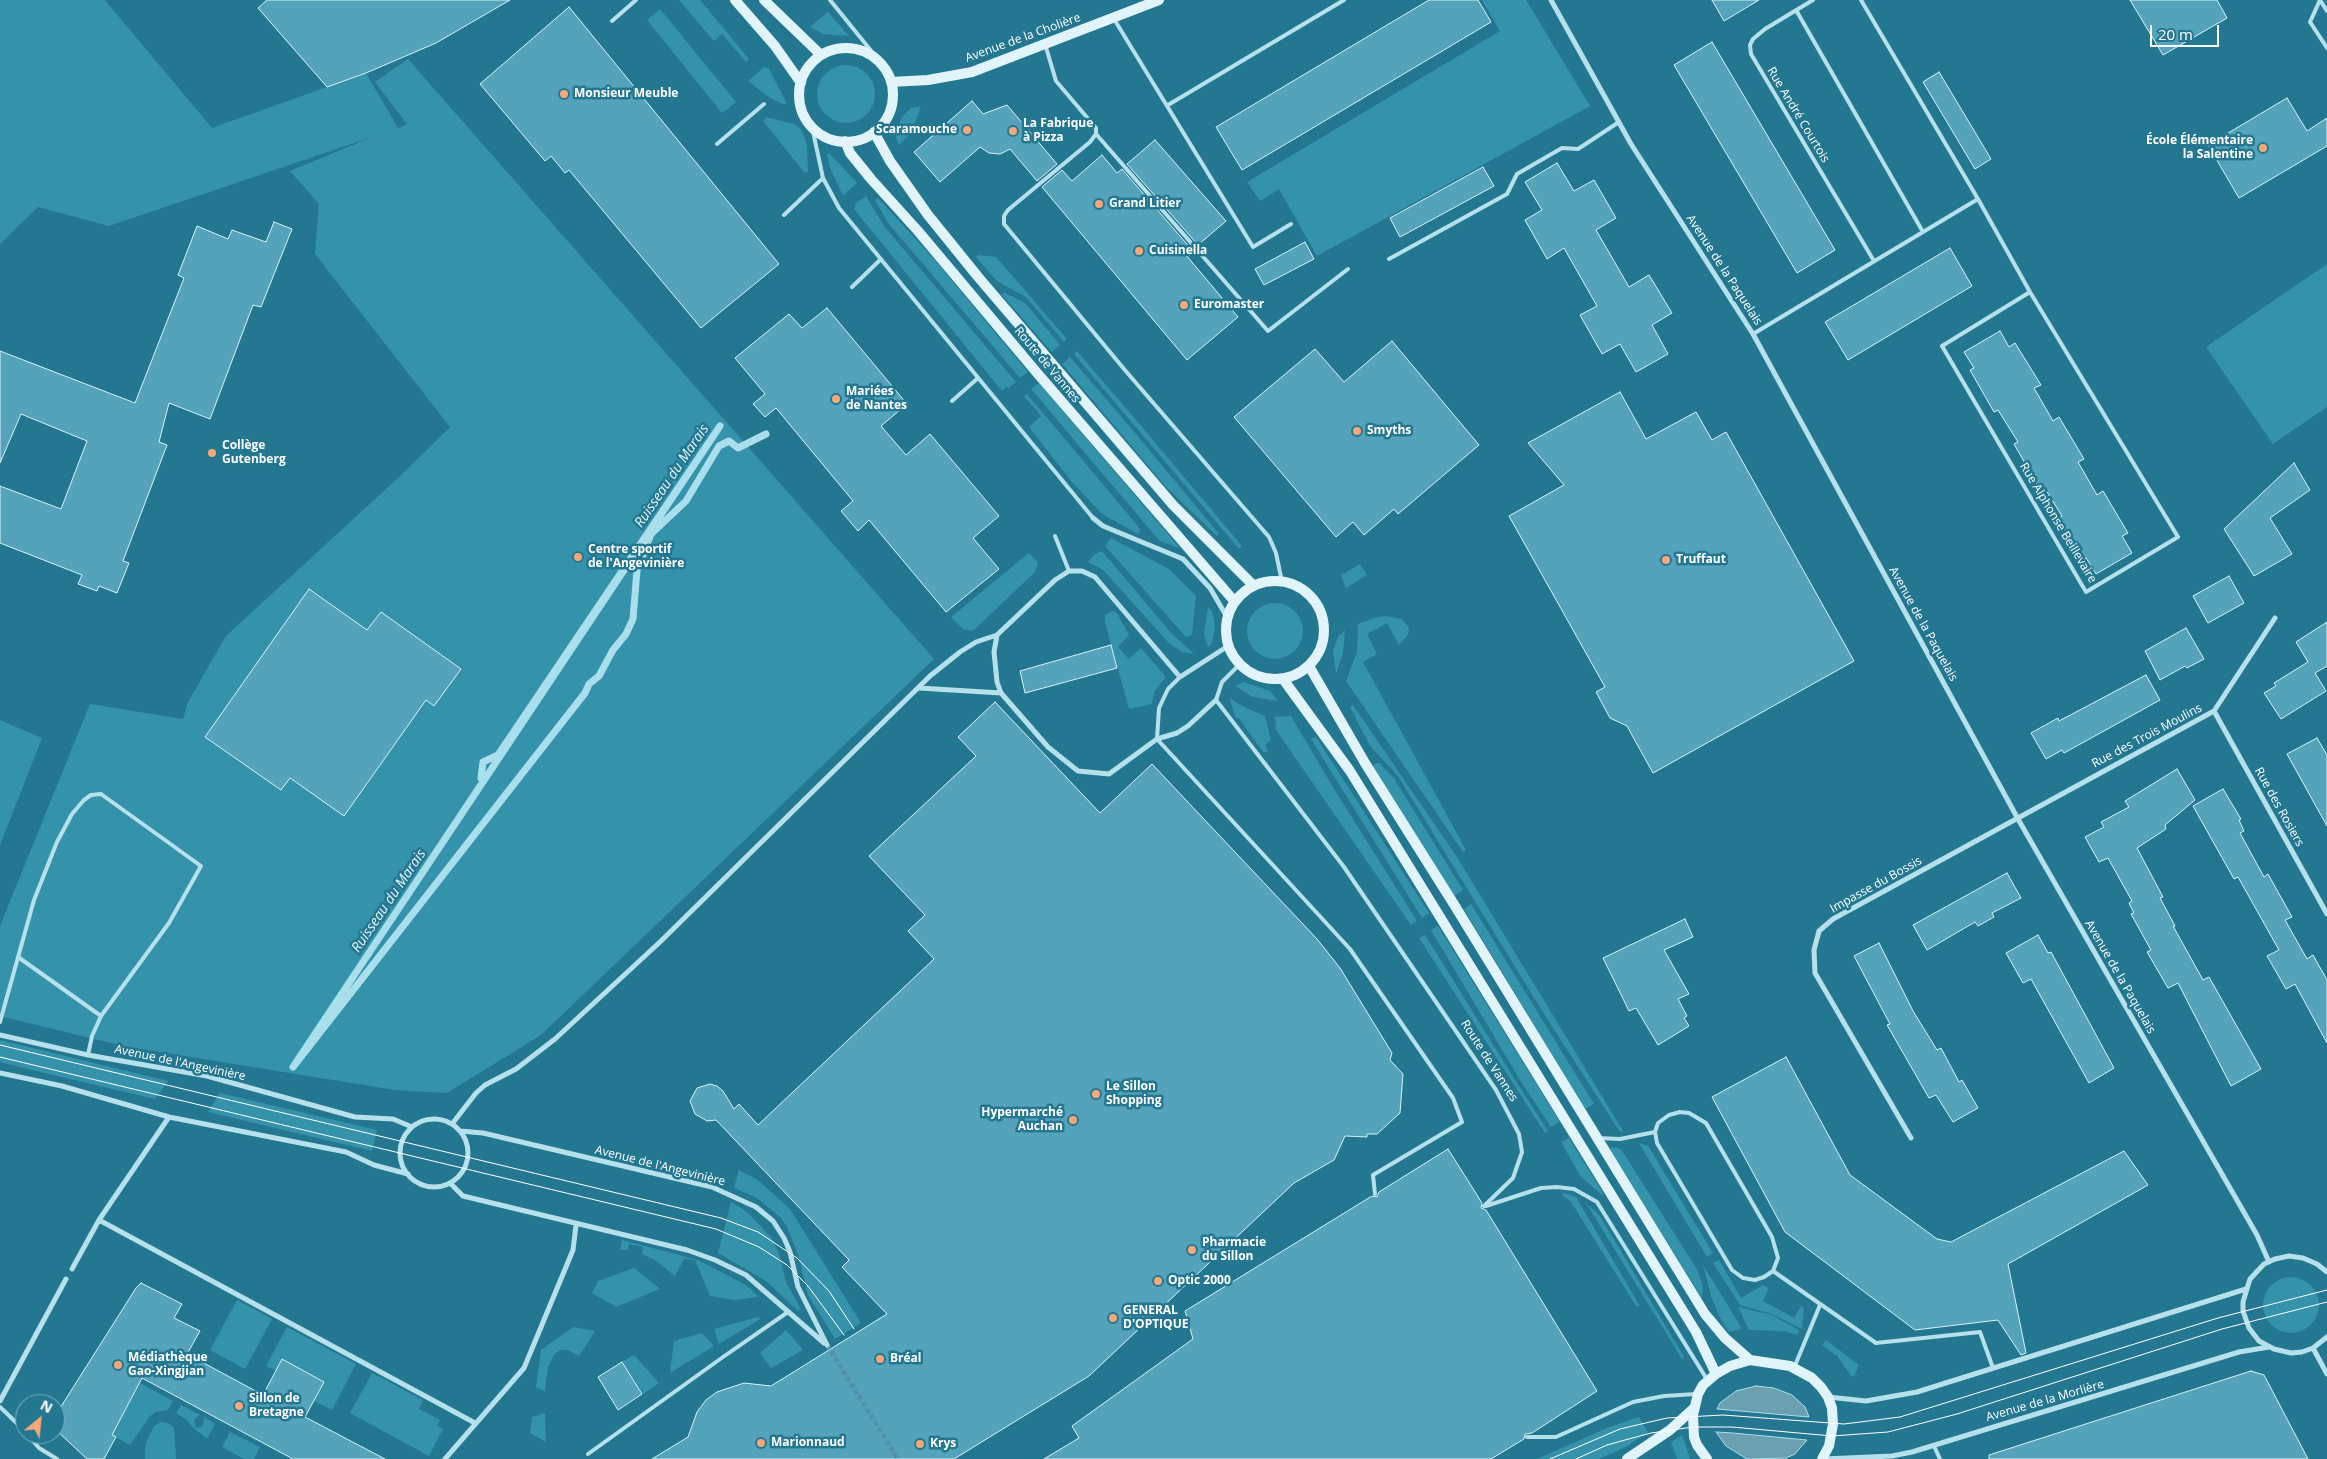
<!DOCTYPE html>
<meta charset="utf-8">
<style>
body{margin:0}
#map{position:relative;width:2327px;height:1459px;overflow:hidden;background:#247790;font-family:"Open Sans",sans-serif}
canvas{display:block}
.north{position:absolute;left:15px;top:1394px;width:50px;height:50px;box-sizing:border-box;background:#247790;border:1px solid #7cadbc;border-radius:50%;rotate:28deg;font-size:14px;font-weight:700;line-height:20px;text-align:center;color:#fff}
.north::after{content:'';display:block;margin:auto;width:18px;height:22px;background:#f7a878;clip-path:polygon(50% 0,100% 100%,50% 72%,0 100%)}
.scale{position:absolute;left:2150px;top:25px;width:69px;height:22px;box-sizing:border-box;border:2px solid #fff;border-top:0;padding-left:6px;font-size:15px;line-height:18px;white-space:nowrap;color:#fff;-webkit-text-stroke:4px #247790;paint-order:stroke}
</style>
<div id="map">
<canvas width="2327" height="1459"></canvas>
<div class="north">N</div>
<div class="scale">20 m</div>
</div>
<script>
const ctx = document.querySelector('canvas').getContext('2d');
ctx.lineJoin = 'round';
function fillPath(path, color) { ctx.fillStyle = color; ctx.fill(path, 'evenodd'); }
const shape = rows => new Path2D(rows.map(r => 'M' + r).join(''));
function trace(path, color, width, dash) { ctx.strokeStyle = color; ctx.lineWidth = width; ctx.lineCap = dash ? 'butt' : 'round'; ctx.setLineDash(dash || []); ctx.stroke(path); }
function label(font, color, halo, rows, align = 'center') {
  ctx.font = font + ' "Open Sans",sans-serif'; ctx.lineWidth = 5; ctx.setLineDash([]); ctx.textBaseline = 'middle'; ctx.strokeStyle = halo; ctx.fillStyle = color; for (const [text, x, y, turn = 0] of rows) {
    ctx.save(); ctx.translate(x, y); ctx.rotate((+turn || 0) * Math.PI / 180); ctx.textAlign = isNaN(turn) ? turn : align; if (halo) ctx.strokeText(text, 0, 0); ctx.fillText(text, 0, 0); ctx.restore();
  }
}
fillPath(shape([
 [0,0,105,0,212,128,366,73,398,128,407,124,375,82,408,59,934,659,541,1035,447,1093,395,1090,123,1046,0,1016,0,926,90,704,183,719,188,702,226,636,398,478,450,427,315,254,319,204,290,171,372,137,109,226,38,207,0,244],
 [679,0,700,0,749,59,746,62,722,34,714,41],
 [1482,0,1526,0,1590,106,1317,256,1279,189,1260,201,1247,182,1500,31],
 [660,9,736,102,722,113,647,20],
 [828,12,849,36,823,34,810,27],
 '817 94a29 29 0 1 1 58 0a29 29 0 1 1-58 0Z',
 [764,67,769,69,787,104,783,104,770,98,748,81],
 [921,106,911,133,899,145,896,138,896,131,902,117,911,108],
 [766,117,794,124,801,129,807,145,808,172,804,172,763,121],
 [827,153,831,155,857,183,843,196,830,168],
 [866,196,884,226,1016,382,1008,388,1007,387,1002,391,854,209,856,203],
 [878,198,933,258,1028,372,1020,378,888,223,875,200],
 [978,255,996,257,1067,339,1064,342,1026,297,998,282,976,257],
 [2327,264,2327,407,2273,444,2206,347],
 [1005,293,1025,303,1060,345,1052,352,1001,294],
 [1077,351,1143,428,1242,546,1239,549,1074,354],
 [1070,357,1136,434,1219,534,1217,536,1167,488,1062,364],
 [1039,383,1179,547,1179,548,1160,541,1157,538,1031,389],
 [1027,394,1138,526,1140,530,1138,534,1102,514,1071,481,1029,427,1041,416,1024,396],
 [1111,538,1169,569,1196,596,1192,635,1186,637,1105,546],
 [1102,551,1172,634,1194,654,1182,652,1169,643,1103,570,1088,562,1095,554],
 [1029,553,1038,562,1035,572,973,631,963,629,951,617],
 [1360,564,1367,575,1346,588,1341,575],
 '1247 631a28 28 0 1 1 56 0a28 28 0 1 1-56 0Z',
 [1208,607,1212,611,1215,627,1212,643,1208,647,1204,633],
 [1113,611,1117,613,1129,635,1118,647,1129,659,1141,648,1166,677,1154,692,1152,704,1129,709,1105,622,1105,615],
 [1386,616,1402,619,1409,628,1408,635,1399,645,1387,623,1367,634,1377,654,1363,662,1466,850,1463,852,1346,681,1357,652,1358,624,1374,618],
 [1345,630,1343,653,1336,674,1333,650,1338,637],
 [1244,682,1270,691,1278,701,1253,697,1235,686],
 [1229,698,1244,707,1265,716,1271,740,1265,745,1268,752,1263,752,1238,717,1236,718],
 [1353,705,1457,857,1623,1131,1620,1132,1546,1017,1398,776,1370,746,1350,707],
 [1291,716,1334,789,1417,921,1411,925,1276,730,1275,717],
 [0,720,42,738,0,845],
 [1316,737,1429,913,1422,918,1311,739],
 [1379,763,1393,777,1463,890,1454,896,1373,766,1374,764],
 [1471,904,1594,1104,1585,1109,1464,909],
 [1438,926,1560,1122,1551,1127,1520,1080,1431,930],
 [1425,935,1517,1083,1548,1131,1545,1133,1419,938],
 [0,1040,168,1081,155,1099,32,1070,0,1062],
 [220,1093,377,1130,372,1151,208,1112],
 [1569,1138,1603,1193,1602,1195,1581,1177,1561,1142],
 [1639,1143,1648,1146,1713,1253,1707,1257],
 [1611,1147,1621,1149,1698,1271,1703,1287,1702,1298,1611,1152],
 [739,1170,758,1180,790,1209,861,1323,835,1339,808,1295,798,1255,787,1227,780,1217,757,1198,734,1188],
 [1564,1193,1576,1197,1640,1306,1636,1306,1571,1202,1562,1195],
 [731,1202,747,1212,771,1237,779,1254,786,1282,801,1309,798,1311,766,1281,718,1253],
 [1586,1203,1599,1215,1615,1241,1684,1357,1682,1359],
 [622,1240,698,1260,746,1285,759,1297,734,1300,710,1296,695,1260,684,1259,675,1276,655,1260,642,1254,643,1247,629,1244,628,1250,620,1250],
 [1719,1260,1741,1298,1763,1285,1769,1288,1763,1301,1794,1318,1801,1306,1804,1308,1802,1329,1772,1314,1740,1305,1713,1263],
 [1703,1265,1724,1299,1742,1329,1729,1332,1720,1318,1712,1299],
 [634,1268,660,1289,616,1307,592,1293,598,1281],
 '2263 1305a28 28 0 1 1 56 0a28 28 0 1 1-56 0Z',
 [237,1300,272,1319,245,1369,210,1350],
 [1738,1307,1772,1315,1799,1330,1798,1335,1783,1331,1749,1330],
 [758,1317,760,1319,719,1344,714,1329],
 [287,1327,356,1364,332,1410,314,1401,324,1382,282,1359,276,1371,266,1366],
 [573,1327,595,1331,579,1356,567,1350,560,1350,554,1355,548,1367,545,1391,536,1388,541,1350],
 [786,1330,803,1350,771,1368,760,1353],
 [702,1333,714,1346,670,1373,674,1341],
 [1826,1340,1859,1365,1854,1376,1852,1377,1837,1356,1822,1345],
 [634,1355,659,1383,643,1394,622,1362],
 [372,1373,423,1400,419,1409,440,1420,437,1426,443,1429,429,1456,350,1413],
 [140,1383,173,1401,168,1410,156,1412,150,1416,130,1445,112,1435],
 [181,1405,200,1415,194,1420,196,1428,203,1426,204,1417,215,1424,207,1439,191,1426,187,1420,176,1413],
 [545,1413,546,1442,530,1433,532,1417],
 [1639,1417,1648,1432,1626,1447,1599,1459,1537,1459,1607,1428],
 [161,1422,168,1423,174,1428,176,1459,145,1459,145,1446,148,1438,154,1426],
 [230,1432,260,1447,254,1459,244,1459,222,1447],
 [1682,1435,1690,1458,1689,1459,1677,1459,1671,1442]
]), '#3592ab');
const water = shape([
 [1756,1386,1774,1388,1792,1395,1805,1407,1809,1417,1717,1409,1720,1403,1736,1391,1756,1386],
 [1716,1432,1733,1433,1807,1440,1795,1454,1786,1458,1747,1459,1726,1446,1716,1432]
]);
fillPath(water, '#6ca0b0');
trace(water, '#a9dfed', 1);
trace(shape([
 [481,778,483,762,498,755,720,426,293,1067,585,693,589,684,599,676,613,650,626,634,633,619,637,570,651,534,686,501,719,446,729,441,738,448,766,434]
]), '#a9dfed', 7);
const building = shape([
 [267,0,510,0,436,43,366,73,327,87,258,8,267,0],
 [1429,0,1478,0,1491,22,1242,170,1216,127,1429,0],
 [1712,0,1759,0,1724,21,1712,0],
 [2130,0,2217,0,2227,18,2163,55,2130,0],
 [569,7,779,264,701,328,569,170,565,173,551,156,545,161,480,84,569,7],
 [1712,42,1835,250,1797,273,1674,65,1712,42],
 [1939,72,1991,159,1975,169,1923,82,1939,72],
 [2287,98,2307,131,2327,118,2327,146,2239,198,2208,145,2287,98],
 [972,101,983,114,1007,105,1057,164,1037,181,1010,149,1000,154,989,153,980,147,940,182,914,152,972,101],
 [1155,140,1226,221,1198,245,1127,164,1155,140],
 [1102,155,1117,173,1122,169,1192,250,1186,255,1238,317,1187,360,1042,187,1062,170,1072,181,1102,155],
 [1557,163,1574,191,1594,180,1616,218,1596,230,1629,287,1649,275,1672,313,1652,325,1668,354,1636,372,1620,344,1602,354,1580,315,1597,306,1564,248,1547,259,1525,220,1542,210,1525,182,1557,163],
 [1483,167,1494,186,1400,237,1390,218,1483,167],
 [274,222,292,229,261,307,253,305,210,419,169,403,159,442,167,445,123,561,129,563,117,593,99,586,97,591,78,584,82,575,0,543,0,486,61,509,87,441,21,414,0,463,0,351,135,403,184,278,178,275,197,226,228,239,232,230,266,242,274,222],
 [1305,242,1314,259,1264,285,1255,269,1305,242],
 [1950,248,1972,286,1848,360,1825,322,1950,248],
 [827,308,907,404,881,426,906,455,930,434,999,516,973,538,999,569,946,612,869,520,858,531,841,511,853,501,776,408,765,417,753,404,765,394,735,358,789,314,802,328,827,308],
 [2000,331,2009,347,2015,343,2041,385,2034,388,2053,421,2059,417,2084,459,2078,462,2097,495,2103,491,2128,533,2122,536,2132,553,2096,574,2086,558,2082,560,2058,519,2062,516,2042,484,2038,486,2014,444,2018,442,1998,410,1994,412,1970,370,1974,368,1964,352,2000,331],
 [1392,341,1479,445,1398,514,1394,509,1364,535,1353,522,1336,537,1234,417,1315,349,1344,382,1392,341],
 [1620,392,1646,439,1696,412,1712,440,1726,432,1854,661,1653,773,1627,726,1610,718,1596,692,1605,687,1509,516,1564,485,1528,443,1620,392],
 [2294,463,2310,490,2270,518,2292,554,2254,576,2224,529,2294,463],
 [2229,576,2244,603,2208,623,2193,596,2229,576],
 [309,589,367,630,381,612,461,669,434,706,426,700,344,816,290,778,281,790,205,737,309,589],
 [2327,622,2327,666,2315,673,2326,691,2281,719,2264,693,2276,686,2274,683,2308,662,2296,642,2327,622],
 [2186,628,2204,659,2187,668,2185,666,2160,680,2145,651,2186,628],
 [1111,645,1117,668,1025,693,1020,671,1111,645],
 [2146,675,2160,700,2064,753,2062,750,2046,759,2031,733,2058,718,2059,721,2146,675],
 [995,702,1100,813,1152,764,1317,939,1340,968,1392,1053,1390,1060,1403,1074,1400,1113,1377,1134,1367,1134,1367,1137,1345,1136,1334,1160,1294,1183,1089,1376,954,1459,652,1459,688,1437,697,1412,706,1400,717,1392,744,1383,771,1386,887,1314,842,1267,849,1260,716,1120,707,1121,695,1114,690,1101,697,1088,710,1084,717,1086,723,1091,734,1109,739,1104,758,1125,934,959,908,931,925,915,869,856,976,756,958,737,995,702],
 [2317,738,2327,755,2327,826,2287,754,2317,738],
 [2177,769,2195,800,2165,825,2166,829,2137,848,2163,897,2160,898,2175,926,2173,926,2203,980,2209,977,2261,1069,2231,1086,2178,983,2168,988,2147,952,2151,950,2131,914,2134,913,2129,903,2132,901,2108,858,2099,862,2085,837,2104,827,2101,822,2129,807,2125,801,2177,769],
 [2223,789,2241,819,2239,820,2244,831,2240,833,2264,877,2268,874,2292,917,2285,920,2307,959,2313,955,2327,980,2327,1043,2295,984,2286,989,2267,956,2279,950,2238,877,2234,879,2193,806,2223,789],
 [2007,873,2021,898,1992,913,1994,917,1978,926,1975,922,1927,950,1913,925,2007,873],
 [1685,919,1693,937,1664,950,1689,994,1678,999,1687,1016,1684,1018,1689,1026,1658,1045,1636,1008,1629,1011,1603,958,1685,919],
 [2038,935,2048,953,2051,952,2114,1068,2089,1083,2031,979,2023,983,2006,953,2038,935],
 [1879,943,1913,1011,1937,1050,1941,1048,1959,1082,1962,1080,1978,1108,1953,1122,1936,1095,1929,1098,1887,1025,1890,1024,1854,956,1879,943],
 [1786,1057,1850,1175,1937,1239,1951,1242,2124,1151,2148,1185,2008,1264,2026,1353,2021,1355,1998,1320,1915,1330,1785,1232,1712,1097,1786,1057],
 [1448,1149,1482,1203,1481,1208,1486,1210,1597,1391,1532,1433,1525,1434,1524,1439,1491,1459,1044,1459,1079,1438,1072,1426,1193,1339,1185,1311,1372,1196,1377,1197,1379,1192,1448,1149],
 [141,1283,182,1304,174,1318,200,1331,187,1354,263,1395,282,1359,324,1382,305,1417,385,1459,293,1459,142,1378,112,1435,116,1437,104,1459,87,1459,55,1429,55,1416,136,1288,141,1283],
 [622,1362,642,1394,618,1410,598,1377,622,1362],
 [2251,1371,2264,1375,2308,1459,1989,1459,1989,1455,2251,1371]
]);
fillPath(building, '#54a3ba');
trace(building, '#daf2f9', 1);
trace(shape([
 [827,1345,898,1459]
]), '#5092a6', 5, [5, 2.5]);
trace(shape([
 [830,0,881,63],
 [1813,0,1765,29,1753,39,1750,45,1751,54,1874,261],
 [1861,0,1978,199],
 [2320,0,2310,22,2327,48],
 [2320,0,2327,11],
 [1796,10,1923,232],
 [1114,19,1253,247,1291,224],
 [612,21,636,0],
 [1045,44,1056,81,1096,128,1096,134,1090,142,1008,210,1004,216,1004,224,1124,369,1269,537,1276,553,1282,582],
 [1168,105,1344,0],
 [812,127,823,178,839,208,1093,518],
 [1096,134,1268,331,1348,269],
 [717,144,764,104],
 [784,215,823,178],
 [1389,259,1507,194,1517,174,1562,148,1578,149,1619,122],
 [852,287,881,259],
 [1753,334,1978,199,2030,292,2178,537,2086,592,1942,346,2030,292],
 [952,401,978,378],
 [1055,536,1069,571],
 [1240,664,1222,682,1216,700,1344,867,1496,1090,1519,1134,1522,1152,1513,1178,1484,1206],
 [1180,677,1168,689,1159,708,1157,739,1350,949,1453,1098,1462,1122,1373,1175,1375,1194],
 [18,957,101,1016],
 [0,1022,34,900,57,842,72,814,84,800,91,795,101,794,201,866,169,923,101,1016,92,1036,88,1055],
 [1680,1112,1689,1113,1706,1123,1772,1237,1778,1258,1773,1271,1764,1277,1755,1280,1743,1278,1732,1270,1657,1143,1655,1132,1658,1123,1669,1115,1680,1112],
 [1598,1138,1620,1139,1655,1132],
 [1486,1206,1541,1188,1557,1187,1574,1189,1597,1202,1708,1381],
 [1773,1271,1876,1343,1980,1332,1993,1368],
 [1794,1368,1820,1305],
 [0,1407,25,1431],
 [27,1434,39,1448,57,1459],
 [1527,1437,1556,1437,1633,1402,1664,1396,1696,1394],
 [1934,1446,1940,1459],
 [588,1454,723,1357,788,1312]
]), '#b5e0ec', 4);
trace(shape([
 [1551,0,1631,144,1753,334,2018,819,2257,1235,2269,1262],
 [1093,518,1103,526,1183,559,1210,588,1227,617],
 [997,635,994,652,997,682,1001,693],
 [919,688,1001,693,1048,747,1078,771,1109,774,1157,739,1177,733,1188,726,1216,700],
 [2214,711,2327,914],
 [0,1035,88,1055,207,1076,355,1117,393,1119,412,1127],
 [0,1073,62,1086,169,1117,346,1152,374,1165,408,1174],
 '400 1153a34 34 0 1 1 68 0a34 34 0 1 1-68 0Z',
 [452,1124,476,1093,485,1085,516,1069,555,1039,661,941,930,676,960,652,976,642,997,635,1055,580,1069,571,1082,571,1095,577,1180,677,1228,646],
 [460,1131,483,1133,712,1187,756,1207,773,1221,784,1238,790,1252,798,1287,827,1345],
 [1911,1138,1815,973,1814,950,1819,931,1833,919,2214,711,2275,618],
 [450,1183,463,1196,687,1250,715,1260,746,1275,824,1343],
 [99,1220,475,1423],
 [72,1269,99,1220,169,1117],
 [2327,1272,2317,1264,2303,1258,2289,1256,2275,1259,2264,1264,2250,1279,2243,1302,2243,1311,2249,1328,2259,1341,2274,1349,2291,1353,2302,1352,2313,1348,2327,1337],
 [2313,1348,2327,1374],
 [1828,1397,1866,1401,1917,1392,2246,1289],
 [0,1401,66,1279],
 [445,1459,524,1368,573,1250,576,1225],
 [1824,1459,1892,1456,1912,1452,2239,1352,2269,1347]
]), '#b5e0ec', 5);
trace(shape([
 [735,0,775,46,801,83],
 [764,0,821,55],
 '799 95a47 47 0 1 1 94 0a47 47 0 1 1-94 0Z',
 [891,82,928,80,972,72,1159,0],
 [874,132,890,161,928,215,979,278,1173,505,1254,586],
 [845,141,850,153,871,179,918,231,1038,374,1235,602],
 '1226 630a49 49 0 1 1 98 0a49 49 0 1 1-98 0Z',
 [1309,666,1365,763,1455,906,1705,1314,1725,1338,1750,1360],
 [1283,679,1350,771,1696,1332,1716,1374],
 [1627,1459,1670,1430,1693,1409],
 [1707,1459,1697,1445,1694,1437,1693,1415,1698,1394,1703,1385,1716,1374,1730,1366,1750,1360,1790,1366,1812,1378,1821,1387,1828,1397,1832,1408,1833,1424,1829,1446,1822,1459]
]), '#e0f4f9', 10);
trace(shape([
 [0,1045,721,1218,758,1232,797,1258,829,1291,854,1329],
 [0,1057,716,1229,759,1247,787,1265,808,1286,844,1335],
 [1550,1459,1620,1429,1667,1418,1723,1415,1844,1424,1900,1417,2218,1318,2327,1290],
 [1576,1459,1607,1445,1625,1440,1651,1433,1693,1427,1732,1427,1832,1436,1888,1432,1957,1414,2222,1329,2327,1302]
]), '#fff', 1);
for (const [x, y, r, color] of [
 [564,94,5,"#f7a878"],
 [967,130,5,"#f7a878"],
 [1013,131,5,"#f7a878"],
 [2263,148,5,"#f7a878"],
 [1099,204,5,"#f7a878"],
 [1139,251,5,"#f7a878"],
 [1184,305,5,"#f7a878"],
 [836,399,5,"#f7a878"],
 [1357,431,5,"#f7a878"],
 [212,453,5,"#f7a878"],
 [578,557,5,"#f7a878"],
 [1666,560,5,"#f7a878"],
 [1096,1094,5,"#f7a878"],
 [1073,1120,5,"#f7a878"],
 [1192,1250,5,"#f7a878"],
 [1158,1281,5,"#f7a878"],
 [1113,1318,5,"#f7a878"],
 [880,1359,5,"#f7a878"],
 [118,1365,5,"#f7a878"],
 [239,1406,5,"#f7a878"],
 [761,1443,5,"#f7a878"],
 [920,1444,5,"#f7a878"]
]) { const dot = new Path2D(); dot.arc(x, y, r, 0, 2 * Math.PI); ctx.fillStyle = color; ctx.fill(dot); trace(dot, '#247790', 2); }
label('12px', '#fff', '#247790', [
 ["Avenue de la Cholière",1023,38,-20],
 ["Rue André Courtois",1798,115,59],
 ["Avenue de la Paquelais",1724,270,57],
 ["Route de Vannes",1047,365,50],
 ["Rue Alphonse Beillevaire",2058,523,59],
 ["Avenue de la Paquelais",1923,624,61],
 ["Rue des Trois Moulins",2147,736,-28],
 ["Rue des Rosiers",2279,807,61],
 ["Impasse du Bossis",1876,885,-29],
 ["Avenue de la Paquelais",2120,977,60],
 ["Route de Vannes",1489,1061,57],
 ["Avenue de l'Angevinière",180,1063,12],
 ["Avenue de l'Angevinière",660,1166,14],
 ["Avenue de la Morlière",2045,1401,-16]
]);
label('bold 12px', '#fff', '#247790', [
 ["Monsieur Meuble",574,94],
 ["La Fabrique",1023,124],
 ["à Pizza",1023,138],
 ["Scaramouche",957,130,"right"],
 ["École Élémentaire",2253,141,"right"],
 ["la Salentine",2253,155,"right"],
 ["Grand Litier",1109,204],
 ["Cuisinella",1149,251],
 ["Euromaster",1194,305],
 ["Mariées",846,392],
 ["de Nantes",846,406],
 ["Smyths",1367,431],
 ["Collège",222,446],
 ["Gutenberg",222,460],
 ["Centre sportif",588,550],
 ["de l'Angevinière",588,564],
 ["Truffaut",1676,560],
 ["Le Sillon",1106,1087],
 ["Shopping",1106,1101],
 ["Hypermarché",1063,1113,"right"],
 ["Auchan",1063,1127,"right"],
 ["Pharmacie",1202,1243],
 ["du Sillon",1202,1257],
 ["Optic 2000",1168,1281],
 ["GENERAL",1123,1311],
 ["D'OPTIQUE",1123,1325],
 ["Médiathèque",128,1358],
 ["Gao-Xingjian",128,1372],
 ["Bréal",890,1359],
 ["Sillon de",249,1399],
 ["Bretagne",249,1413],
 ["Marionnaud",771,1443],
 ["Krys",930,1444]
], 'left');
label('italic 14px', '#e3f5fa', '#247790', [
 ["Ruisseau du Marais",672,476,-56],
 ["Ruisseau du Marais",389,901,-56]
]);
</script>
